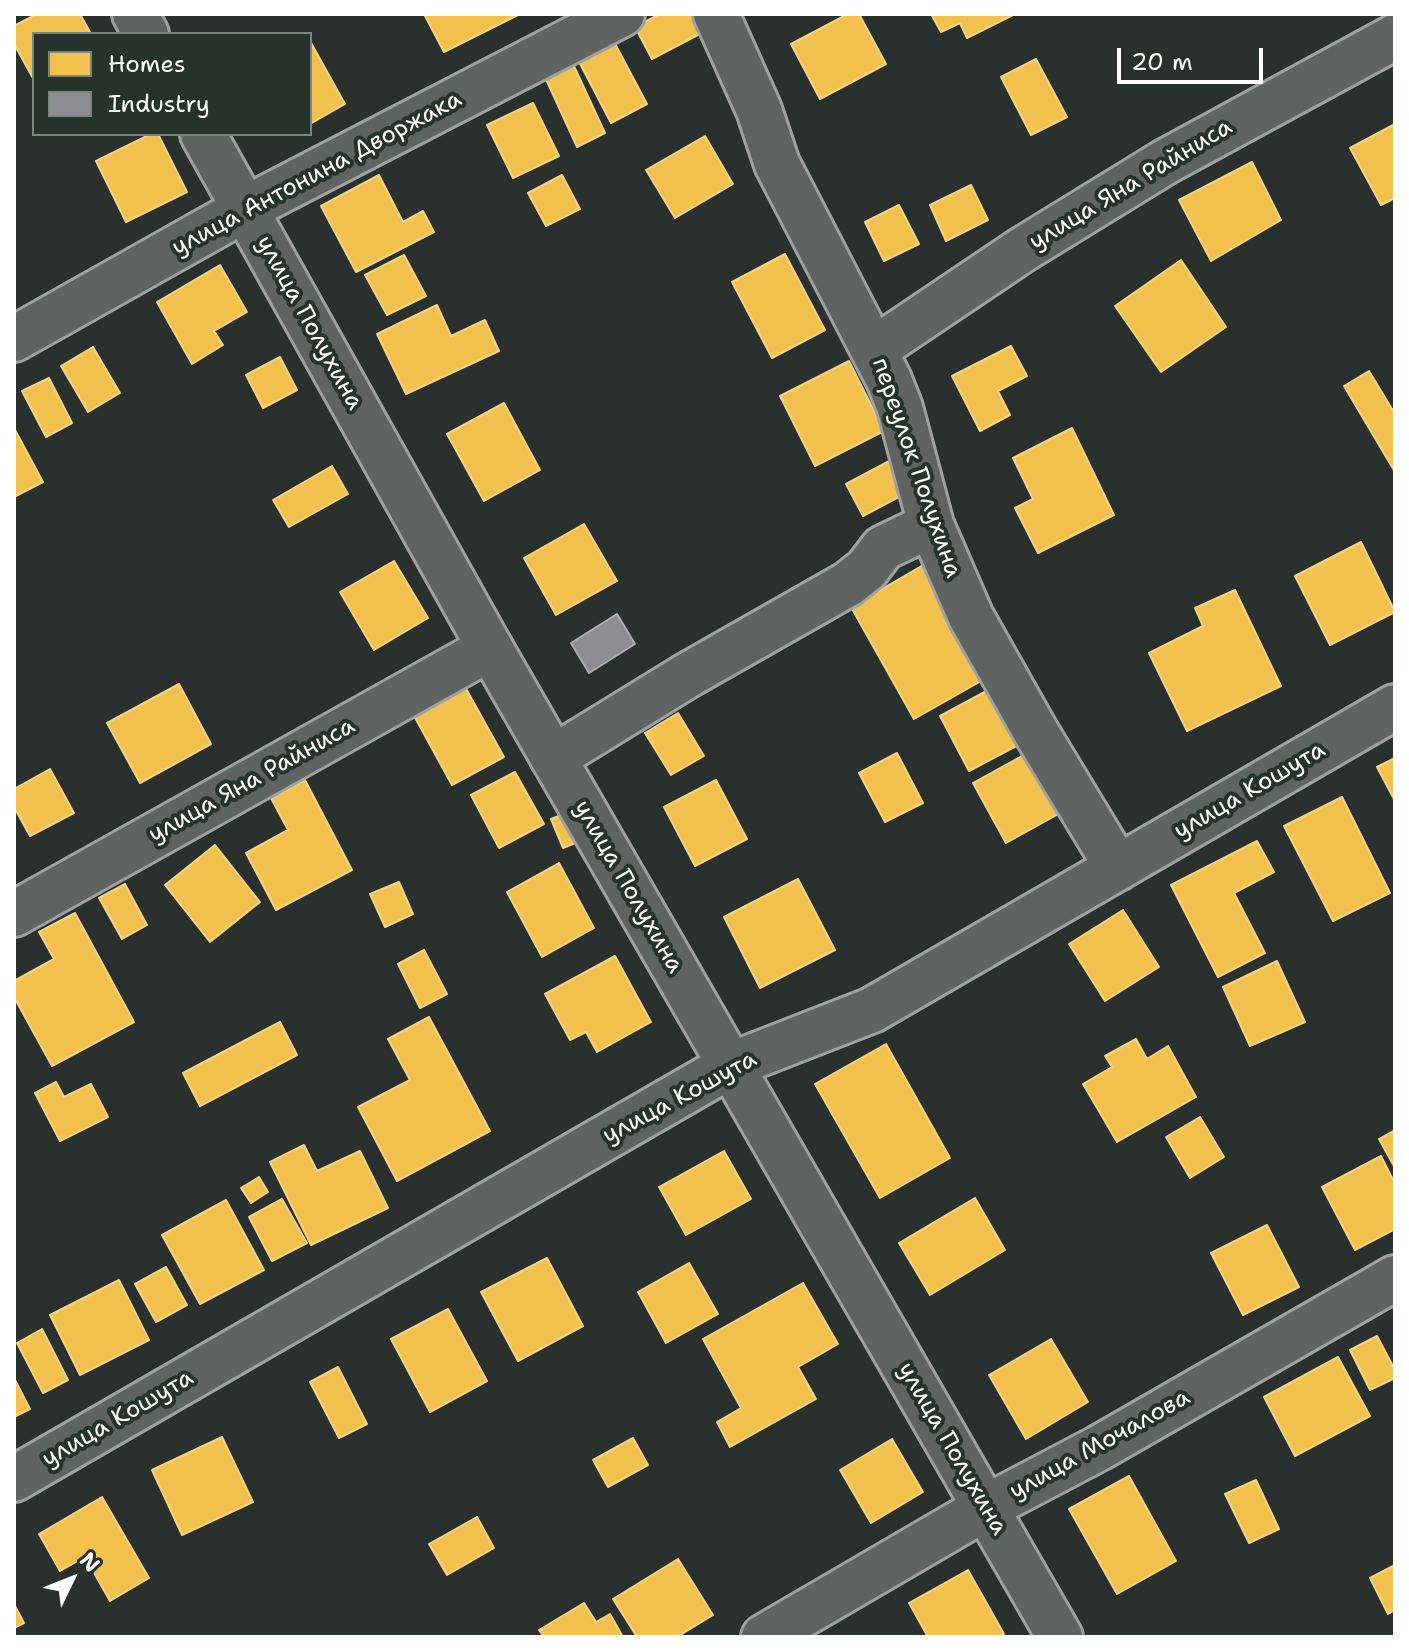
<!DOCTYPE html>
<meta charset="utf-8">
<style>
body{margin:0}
#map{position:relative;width:1409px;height:1651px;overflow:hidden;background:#29302d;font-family:"Shantell Sans",sans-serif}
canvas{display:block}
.frame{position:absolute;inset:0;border:16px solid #fff;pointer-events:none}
.legend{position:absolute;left:32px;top:32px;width:280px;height:104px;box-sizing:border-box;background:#26332d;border:2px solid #7d8581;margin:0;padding:10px 14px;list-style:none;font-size:24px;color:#fff}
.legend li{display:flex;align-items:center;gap:16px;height:40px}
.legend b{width:40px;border:2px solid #7d8581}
.north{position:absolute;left:32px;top:1539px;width:80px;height:80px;-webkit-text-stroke:6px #26332d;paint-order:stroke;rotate:47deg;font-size:22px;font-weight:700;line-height:32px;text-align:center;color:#fff}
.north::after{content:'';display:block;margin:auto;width:28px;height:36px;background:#fff;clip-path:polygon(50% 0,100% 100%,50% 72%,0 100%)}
.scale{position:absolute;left:1117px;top:48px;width:146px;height:36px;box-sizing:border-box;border:4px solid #fff;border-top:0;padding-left:10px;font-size:24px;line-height:28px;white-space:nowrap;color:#fff;-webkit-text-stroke:6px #26332d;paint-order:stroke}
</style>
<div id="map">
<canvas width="1409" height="1651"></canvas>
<div class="frame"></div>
<ul class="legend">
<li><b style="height:22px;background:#f2c14e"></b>Homes</li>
<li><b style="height:22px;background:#8d8d92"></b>Industry</li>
</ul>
<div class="north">N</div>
<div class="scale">20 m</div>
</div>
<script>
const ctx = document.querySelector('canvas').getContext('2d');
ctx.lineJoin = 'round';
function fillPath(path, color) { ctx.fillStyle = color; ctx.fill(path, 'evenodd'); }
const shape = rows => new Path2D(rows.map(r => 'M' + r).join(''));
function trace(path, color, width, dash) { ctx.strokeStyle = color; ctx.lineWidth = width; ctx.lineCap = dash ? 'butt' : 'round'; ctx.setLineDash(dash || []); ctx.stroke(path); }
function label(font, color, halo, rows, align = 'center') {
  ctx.font = font + ' "Shantell Sans",sans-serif'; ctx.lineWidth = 8; ctx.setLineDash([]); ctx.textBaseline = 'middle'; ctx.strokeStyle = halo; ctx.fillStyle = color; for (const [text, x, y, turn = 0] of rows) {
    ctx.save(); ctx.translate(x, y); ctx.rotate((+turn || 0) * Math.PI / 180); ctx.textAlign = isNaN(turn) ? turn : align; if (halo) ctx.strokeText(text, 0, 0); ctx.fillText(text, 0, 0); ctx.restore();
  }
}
const homes = shape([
 [37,14,80,14,91,34,34,34,34,80,14,44,14,26,37,14],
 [424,14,520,14,444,52,424,14],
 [660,14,706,14,713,27,652,59,635,27,660,14],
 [848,14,859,14,886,64,820,99,791,44,848,14],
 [931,14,1015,14,967,38,960,23,941,32,931,14],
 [612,38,647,104,611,123,576,56,612,38],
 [310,41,345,104,310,124,310,41],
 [1036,59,1067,117,1031,135,1001,77,1036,59],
 [573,64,605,133,577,147,545,77,573,64],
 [533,103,559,156,513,178,487,125,533,103],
 [1395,124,1395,198,1381,205,1350,148,1395,124],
 [151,134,158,134,187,192,126,222,96,161,151,134],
 [705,136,733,184,675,218,646,170,705,136],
 [1252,162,1281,220,1211,261,1179,200,1252,162],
 [379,175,403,222,423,211,434,232,356,272,321,206,379,175],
 [562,175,580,209,546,226,528,193,562,175],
 [971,185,988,220,946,241,930,205,971,185],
 [899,205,919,244,884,261,865,222,899,205],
 [785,254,825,330,772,358,732,282,785,254],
 [404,255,426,296,387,315,365,275,404,255],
 [1181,260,1226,327,1161,372,1115,306,1181,260],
 [220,265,247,312,214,331,223,345,192,364,157,302,220,265],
 [437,305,451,336,485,320,499,351,406,394,377,334,437,305],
 [1011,346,1027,376,998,391,1010,415,980,431,952,376,1011,346],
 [93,347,120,393,88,412,61,366,93,347],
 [280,357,297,390,263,408,246,375,280,357],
 [849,361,884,431,815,466,780,396,849,361],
 [1369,371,1395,414,1395,472,1344,386,1369,371],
 [49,378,72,423,46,437,22,391,49,378],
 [504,403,540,470,484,501,447,434,504,403],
 [14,428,43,482,14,497,14,428],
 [1072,428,1114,515,1038,553,1015,508,1033,499,1013,458,1072,428],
 [893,459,910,491,863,516,846,484,893,459],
 [332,466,348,494,289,527,273,500,332,466],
 [584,524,617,581,556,615,524,558,584,524],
 [1361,542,1395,612,1330,645,1295,576,1361,542],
 [394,561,428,618,374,650,340,592,394,561],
 [925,564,990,676,914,719,851,607,925,564],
 [1235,590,1281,686,1187,731,1149,653,1203,626,1195,608,1235,590],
 [179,684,211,744,140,783,107,723,179,684],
 [464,685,504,757,452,785,413,714,464,685],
 [992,688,1022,743,969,771,940,716,992,688],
 [678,713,704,756,671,775,645,733,678,713],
 [1029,752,1062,812,1006,843,973,783,1029,752],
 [897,753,923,803,885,822,859,773,897,753],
 [1395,758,1395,801,1377,767,1395,758],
 [50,769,74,813,30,836,14,807,14,789,50,769],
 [515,772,544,824,499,848,471,795,515,772],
 [305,780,352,870,276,910,246,853,288,830,271,798,305,780],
 [716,780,747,839,695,866,664,807,716,780],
 [1342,797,1390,893,1333,921,1284,826,1342,797],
 [572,811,585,839,563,848,551,819,572,811],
 [1257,841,1274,872,1234,893,1265,953,1218,977,1171,885,1257,841],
 [215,845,260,902,210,942,165,885,215,845],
 [559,863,594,928,542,957,507,892,559,863],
 [798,879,835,950,760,988,724,917,798,879],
 [399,882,413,914,385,927,370,894,399,882],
 [125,884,147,925,122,939,99,898,125,884],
 [1123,910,1159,967,1105,1001,1069,944,1123,910],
 [75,913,134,1022,52,1066,14,997,14,981,54,959,39,932,75,913],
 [424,950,447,994,420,1008,398,964,424,950],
 [615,956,651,1022,597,1052,586,1032,570,1040,545,994,615,956],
 [1277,961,1305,1022,1250,1046,1223,987,1277,961],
 [429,1017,490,1131,397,1181,358,1107,410,1080,388,1039,429,1017],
 [280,1022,297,1055,200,1106,183,1073,280,1022],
 [1136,1039,1147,1059,1168,1046,1196,1097,1117,1142,1083,1084,1112,1067,1105,1056,1136,1039],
 [886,1044,950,1158,880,1198,815,1084,886,1044],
 [56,1082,64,1097,91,1084,108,1117,60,1141,35,1093,56,1082],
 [1200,1117,1224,1157,1190,1178,1166,1137,1200,1117],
 [1395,1130,1395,1168,1379,1139,1395,1130],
 [304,1145,317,1171,360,1151,388,1208,311,1245,270,1162,304,1145],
 [724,1151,751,1199,686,1235,659,1187,724,1151],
 [1381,1156,1395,1184,1395,1229,1355,1250,1322,1187,1381,1156],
 [259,1177,268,1192,251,1203,241,1188,259,1177],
 [975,1198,1005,1250,930,1295,899,1243,975,1198],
 [282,1199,307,1243,272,1261,249,1217,282,1199],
 [226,1200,264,1270,200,1304,162,1235,226,1200],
 [1267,1225,1299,1287,1243,1315,1211,1253,1267,1225],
 [547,1258,583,1326,518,1361,481,1292,547,1258],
 [689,1263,718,1314,666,1343,638,1292,689,1263],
 [166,1267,187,1305,156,1322,135,1284,166,1267],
 [119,1280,149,1340,80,1375,50,1315,119,1280],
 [803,1283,838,1344,798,1367,816,1399,730,1447,717,1422,741,1408,703,1339,803,1283],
 [448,1309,487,1381,430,1412,391,1339,448,1309],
 [42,1329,68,1380,43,1393,17,1343,42,1329],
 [1377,1336,1395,1370,1395,1378,1370,1390,1350,1350,1377,1336],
 [1051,1339,1088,1402,1026,1439,989,1375,1051,1339],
 [1338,1357,1370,1416,1295,1456,1264,1397,1338,1357],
 [338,1367,367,1424,339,1438,310,1382,338,1367],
 [14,1378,30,1409,14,1417,14,1378],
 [222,1437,253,1502,182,1535,152,1470,222,1437],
 [633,1438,648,1465,608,1487,593,1460,633,1438],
 [892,1439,923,1492,871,1523,840,1470,892,1439],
 [1129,1476,1176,1561,1117,1594,1069,1509,1129,1476],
 [1256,1480,1279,1529,1249,1543,1225,1494,1256,1480],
 [102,1497,149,1578,110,1601,85,1557,60,1571,39,1534,102,1497],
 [477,1517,494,1548,447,1575,429,1544,477,1517],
 [678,1559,713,1615,677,1637,637,1637,613,1599,678,1559],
 [1395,1565,1395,1610,1388,1614,1370,1578,1395,1565],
 [968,1570,1004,1634,999,1637,928,1637,909,1603,968,1570],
 [584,1603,596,1622,610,1614,623,1637,544,1637,539,1630,584,1603],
 [14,1604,24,1623,14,1628,14,1604]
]);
fillPath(homes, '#f2c14e');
trace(homes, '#f6d483', 2);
const industry = shape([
 [617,614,635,644,589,673,571,643,617,614]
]);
fillPath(industry, '#8d8d92');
trace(industry, '#afafb3', 2);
const minor = shape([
 [716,14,759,110,777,164,889,380,900,408,931,525,971,617,1037,734,1118,868],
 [14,339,245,209,622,14],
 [875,349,1022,250,1165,162,1395,37],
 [553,758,688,675,848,584,867,569,883,548,931,525],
 [14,914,490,648],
 [14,1479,731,1065,872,1010,1395,707],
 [764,1637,985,1508,1099,1448,1395,1278]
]);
const major = shape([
 [135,14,146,34],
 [203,134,490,648,1060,1637]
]);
trace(minor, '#9fa2a0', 50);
trace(major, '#9fa2a0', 50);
trace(minor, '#5f6362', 44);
trace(major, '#5f6362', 44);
label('24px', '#fff', '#26332d', [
 ["улица Антонина Дворжака",317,174,-28],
 ["улица Яна Райниса",1131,185,-31],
 ["улица Полухина",309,323,61],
 ["переулок Полухина",916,468,71],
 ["улица Яна Райниса",252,781,-29],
 ["улица Кошута",1250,791,-30],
 ["улица Полухина",628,887,60],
 ["улица Кошута",680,1098,-28],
 ["улица Кошута",118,1419,-30],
 ["улица Мочалова",1100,1445,-29],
 ["улица Полухина",952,1449,60]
]);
</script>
